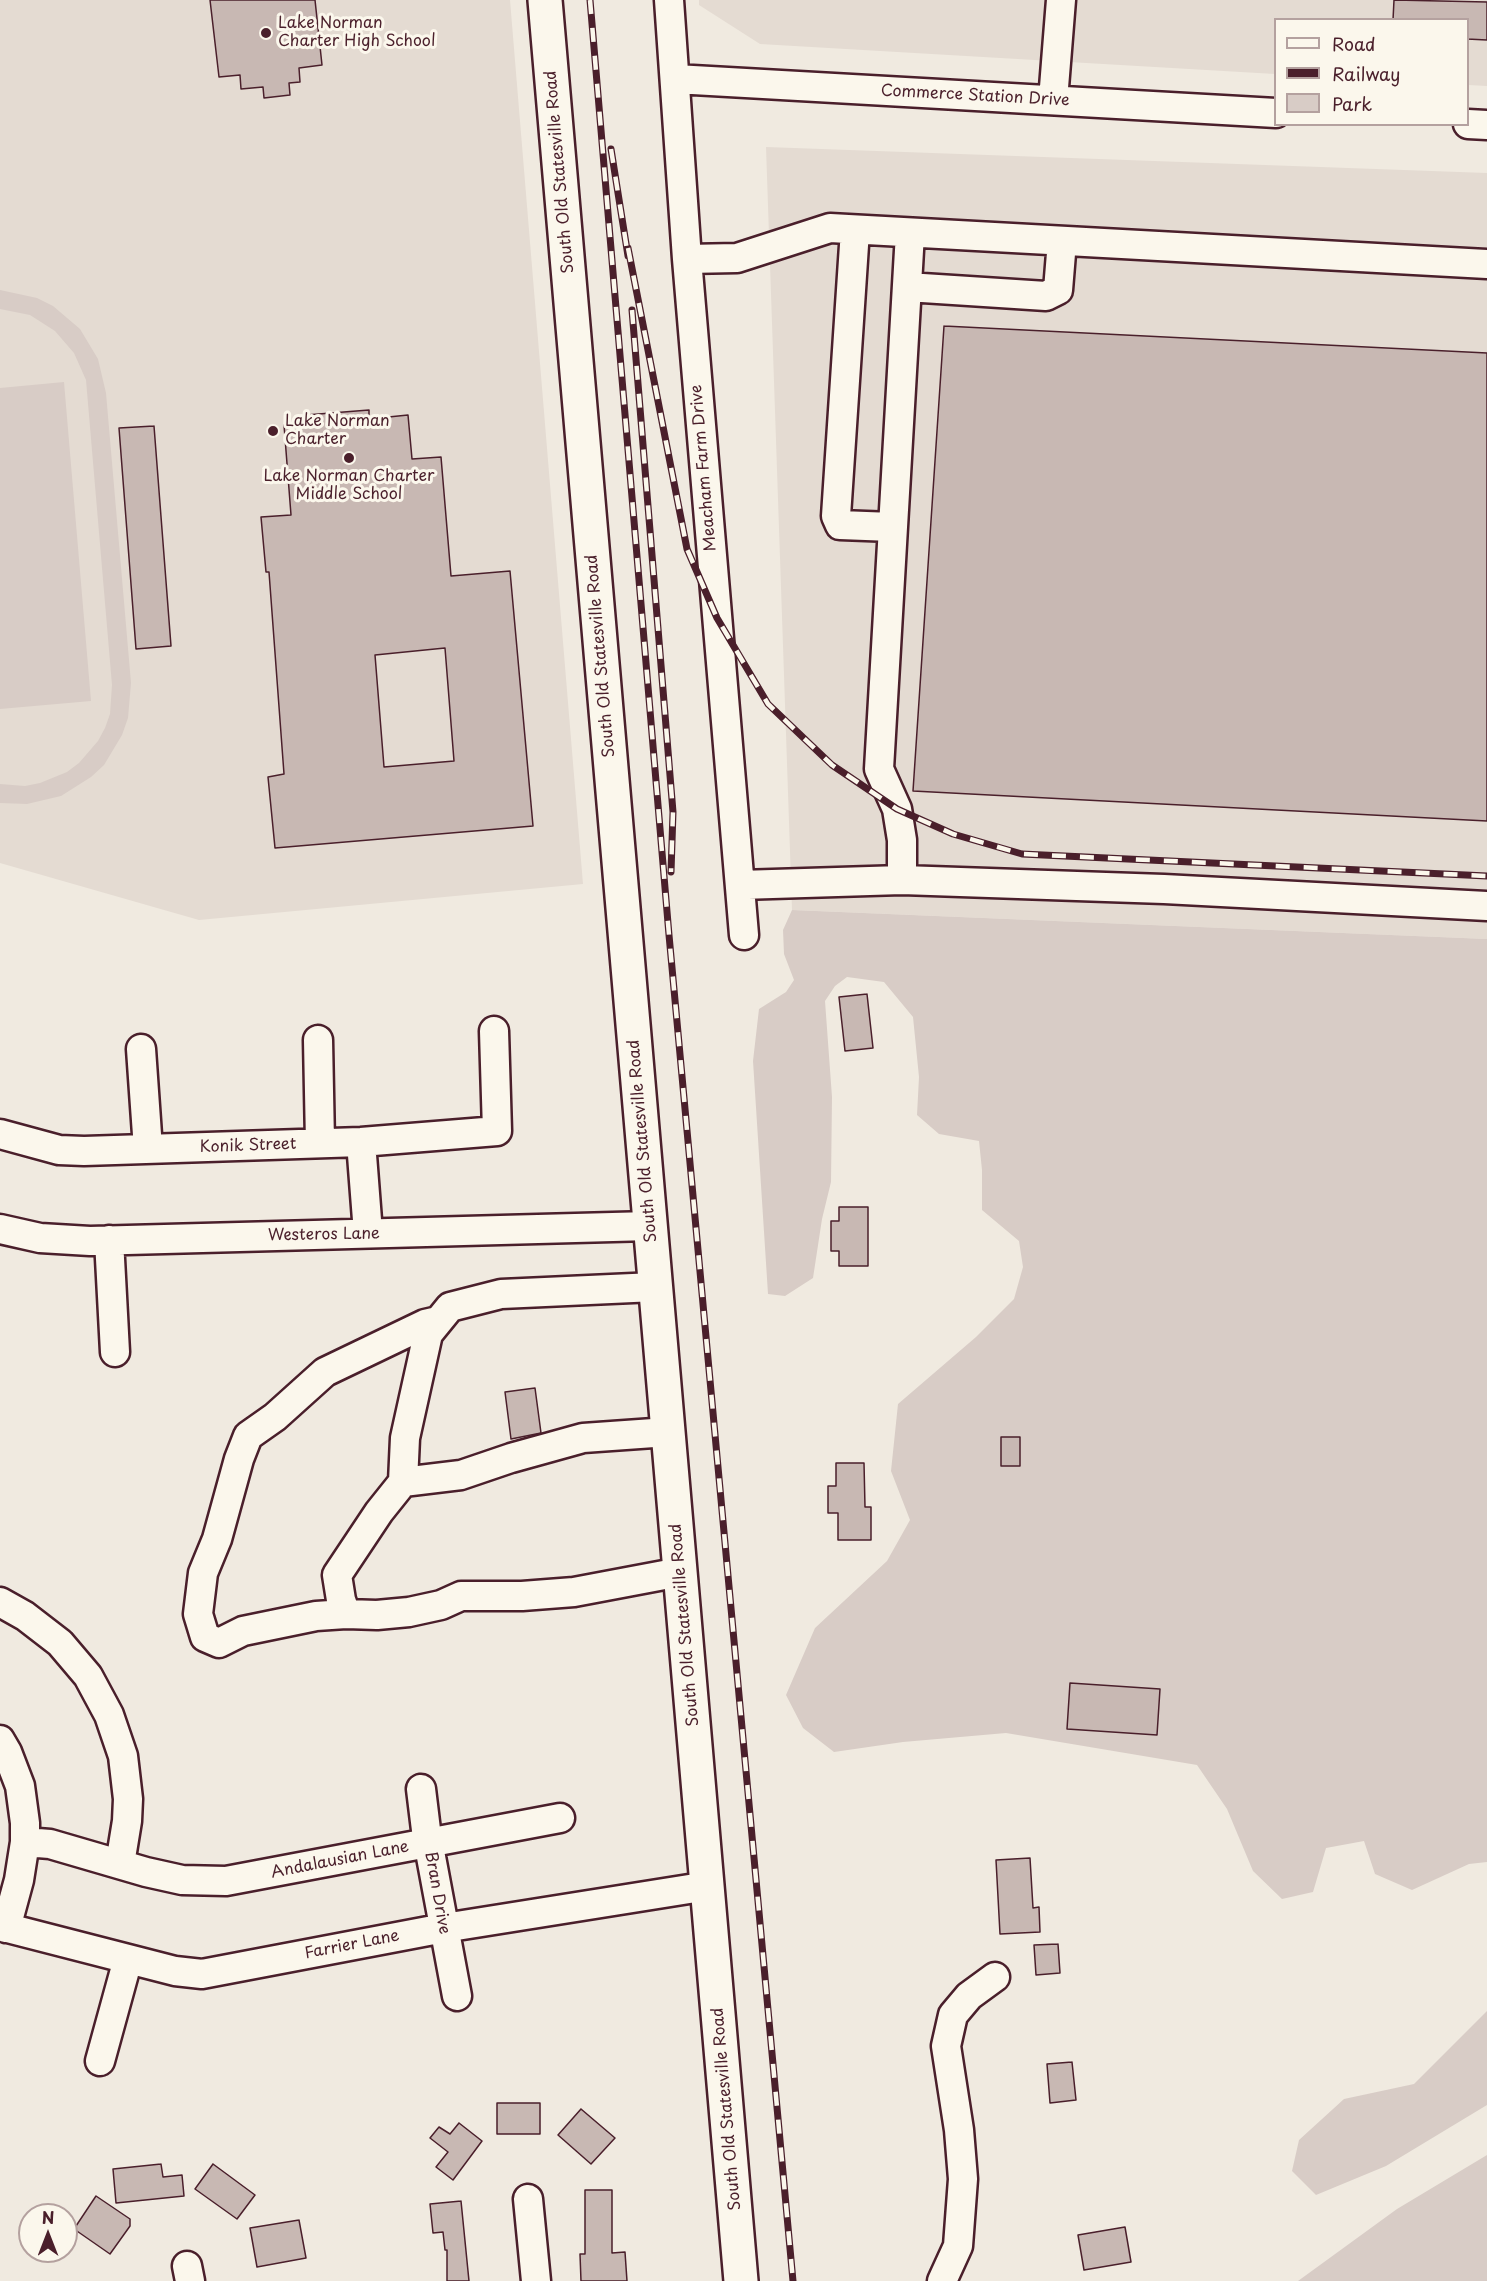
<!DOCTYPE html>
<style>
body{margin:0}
#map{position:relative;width:1487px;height:2281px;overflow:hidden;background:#f0eae0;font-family:"Playpen Sans",sans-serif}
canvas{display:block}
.legend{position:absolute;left:1274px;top:18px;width:195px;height:108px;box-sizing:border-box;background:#fbf7ec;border:2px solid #b4a19f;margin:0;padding:8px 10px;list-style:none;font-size:18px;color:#4a1f2b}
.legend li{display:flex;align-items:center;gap:12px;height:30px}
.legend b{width:30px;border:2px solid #b4a19f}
.north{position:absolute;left:18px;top:2203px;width:60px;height:60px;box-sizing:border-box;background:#fbf7ec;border:2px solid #b4a19f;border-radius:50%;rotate:0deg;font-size:16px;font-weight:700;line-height:24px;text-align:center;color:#4a1f2b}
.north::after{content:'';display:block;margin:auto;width:21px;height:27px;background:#4a1f2b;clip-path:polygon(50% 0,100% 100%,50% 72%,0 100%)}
</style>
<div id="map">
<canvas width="1487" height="2281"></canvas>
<ul class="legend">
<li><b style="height:8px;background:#fbf7ec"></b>Road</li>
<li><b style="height:8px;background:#4a1f2b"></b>Railway</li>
<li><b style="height:16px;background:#d8ccc6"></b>Park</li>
</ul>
<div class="north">N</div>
</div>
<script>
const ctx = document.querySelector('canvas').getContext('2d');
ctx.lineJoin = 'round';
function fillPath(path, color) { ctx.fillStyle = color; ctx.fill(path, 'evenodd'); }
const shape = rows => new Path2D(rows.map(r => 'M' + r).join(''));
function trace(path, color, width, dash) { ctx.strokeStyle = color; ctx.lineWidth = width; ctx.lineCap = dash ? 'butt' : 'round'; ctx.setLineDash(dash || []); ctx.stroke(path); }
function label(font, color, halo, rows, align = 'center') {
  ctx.font = font + ' "Playpen Sans",sans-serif'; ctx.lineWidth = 6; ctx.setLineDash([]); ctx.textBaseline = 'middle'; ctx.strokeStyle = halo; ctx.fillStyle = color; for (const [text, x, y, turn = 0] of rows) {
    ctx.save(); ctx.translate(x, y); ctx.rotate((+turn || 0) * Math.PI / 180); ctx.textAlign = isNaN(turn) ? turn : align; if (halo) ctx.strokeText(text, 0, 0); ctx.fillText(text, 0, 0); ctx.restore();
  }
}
fillPath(shape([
 [0,0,510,0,583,884,199,920,0,863],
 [699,0,1487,0,1487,86,1468,85,1468,20,1276,20,1275,74,760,44,699,5],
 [766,147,1487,173,1487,939,792,910]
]), '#e4dbd2');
fillPath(shape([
 [0,290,37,298,53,306,80,329,98,359,106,393,131,683,128,718,122,735,104,765,91,777,61,796,27,804,0,803,0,784,25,786,40,783,67,772,79,763,98,741,105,728,110,714,112,685,86,380,74,353,55,331,30,315,0,309],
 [64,382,91,701,0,709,0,388],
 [792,910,1487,939,1487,1862,1469,1864,1412,1890,1375,1874,1364,1841,1326,1848,1313,1892,1282,1899,1253,1871,1227,1809,1197,1765,1006,1733,903,1742,834,1752,803,1728,786,1695,815,1628,887,1561,910,1520,891,1471,898,1404,976,1337,1014,1299,1023,1267,1019,1241,982,1210,982,1170,979,1141,939,1134,917,1115,919,1077,913,1017,884,982,847,977,835,986,825,1001,832,1097,831,1182,822,1219,813,1278,785,1296,768,1294,753,1061,759,1009,786,992,794,980,784,954,783,930],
 [1487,2011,1487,2105,1386,2166,1316,2195,1292,2171,1299,2140,1344,2099,1414,2084],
 [1487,2155,1487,2281,1298,2281,1397,2209]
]), '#d8ccc6');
const building = shape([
 [210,0,315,0,322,65,299,68,300,82,289,83,290,95,264,98,263,87,241,89,240,75,219,77,210,0],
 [1394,0,1487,2,1487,40,1467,39,1467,20,1393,20,1394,0],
 [944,326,1487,353,1487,821,913,791,944,326],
 [369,410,369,419,408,415,412,459,441,457,451,576,510,571,533,826,275,848,268,777,284,774,269,572,266,572,261,517,291,515,284,425,307,423,306,415,369,410],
 [445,648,454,761,384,767,375,655,445,648],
 [154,426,171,646,136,649,119,428,154,426],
 [867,994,873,1048,845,1051,839,997,867,994],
 [839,1207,868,1207,868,1266,839,1266,839,1251,831,1251,831,1221,839,1221,839,1207],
 [535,1388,541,1433,511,1439,505,1392,535,1388],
 [1001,1437,1020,1437,1020,1466,1001,1466,1001,1437],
 [836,1463,864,1463,865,1507,871,1507,871,1540,838,1540,838,1513,828,1513,828,1486,836,1486,836,1463],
 [1070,1683,1160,1689,1157,1735,1067,1729,1070,1683],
 [1030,1858,1033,1908,1039,1907,1040,1932,1000,1934,996,1860,1030,1858],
 [1058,1944,1060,1973,1036,1975,1034,1945,1058,1944],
 [1072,2062,1076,2100,1050,2103,1047,2064,1072,2062],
 [497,2103,540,2103,540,2134,497,2134,497,2103],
 [581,2109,615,2138,591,2164,558,2135,581,2109],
 [459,2123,482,2141,453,2180,436,2167,448,2152,430,2138,439,2127,450,2134,459,2123],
 [161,2164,163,2177,182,2175,184,2196,116,2203,113,2169,161,2164],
 [213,2164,255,2195,237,2219,195,2189,213,2164],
 [585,2190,612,2190,612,2253,625,2252,627,2281,581,2281,580,2254,585,2254,585,2190],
 [96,2196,130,2219,130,2226,110,2254,74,2229,96,2196],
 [461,2201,469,2281,447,2281,447,2250,445,2250,443,2232,433,2233,430,2204,461,2201],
 [299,2220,306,2258,257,2267,250,2228,299,2220],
 [1125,2227,1131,2262,1084,2270,1078,2235,1125,2227]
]);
fillPath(building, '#c8b8b3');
trace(building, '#4a1f2b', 1.5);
const minor = shape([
 [669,0,687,259,744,935],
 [675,79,1276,113],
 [1053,100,1061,0],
 [1468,124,1487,125],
 [855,230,836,516,840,525,892,527],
 [687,259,737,258,830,228,1487,264],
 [907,287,1046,296,1058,290,1062,241],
 [902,880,902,840,897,809,879,769,910,233],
 [740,885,902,880,1164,889,1487,906],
 [318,1040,320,1143],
 [141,1049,148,1149],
 [0,1134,59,1150,84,1151,361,1142,497,1131,494,1031],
 [361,1142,368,1233],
 [0,1229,40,1238,90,1241,650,1226],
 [109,1240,115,1352],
 [655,1287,501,1294,450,1307,428,1334,405,1438,403,1482,379,1512,337,1575,341,1600,346,1614,377,1615,409,1612,441,1605,461,1596,522,1596,574,1592,680,1572],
 [403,1482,461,1475,511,1458,583,1438,668,1432],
 [0,1602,25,1616,60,1643,88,1676,109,1715,123,1756,128,1799,127,1821,120,1864],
 [346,1614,316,1616,243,1631,219,1643,205,1637,198,1614,203,1573,217,1539,239,1459,248,1436,275,1417,325,1372,425,1324,438,1321],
 [0,1740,7,1752,20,1786,25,1823,25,1842,19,1880,6,1928],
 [421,1789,426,1830,457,1996],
 [25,1842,50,1844,146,1872,182,1880,226,1881,560,1818],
 [0,1926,175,1971,202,1974,444,1928,708,1886],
 [100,2061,128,1959],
 [528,2199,536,2281],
 [187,2266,190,2281],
 [942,2281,958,2246,963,2179,959,2130,946,2046,953,2015,969,1996,995,1977]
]);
const major = shape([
 [545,0,741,2281]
]);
trace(minor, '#4a1f2b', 33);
trace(major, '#4a1f2b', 38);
trace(minor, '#fbf7ec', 28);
trace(major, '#fbf7ec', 33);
const rail = shape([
 [590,0,669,935,793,2281],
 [611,149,628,256],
 [628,248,687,549,717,618,768,704,832,765,897,809,953,834,1022,854,1487,876],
 [632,310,673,812,671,872]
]);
trace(rail, '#4a1f2b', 7);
trace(rail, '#fbf7ec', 4.5, [14]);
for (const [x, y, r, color] of [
 [266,33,6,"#4a1f2b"],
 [273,431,6,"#4a1f2b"],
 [349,458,6,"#4a1f2b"]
]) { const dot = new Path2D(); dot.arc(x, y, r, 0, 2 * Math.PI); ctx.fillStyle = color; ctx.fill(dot); trace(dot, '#fbf7ec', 2); }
label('16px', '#4a1f2b', '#fbf7ec', [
 ["Lake Norman",278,24],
 ["Charter High School",278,42],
 ["Lake Norman",285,422],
 ["Charter",285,440],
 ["Lake Norman Charter",349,477,"center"],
 ["Middle School",349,495,"center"]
], 'left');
label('16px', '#4a1f2b', '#fbf7ec', [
 ["Commerce Station Drive",975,96,3],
 ["South Old Statesville Road",560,172,-95],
 ["Meacham Farm Drive",704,468,-95],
 ["South Old Statesville Road",601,656,-95],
 ["South Old Statesville Road",643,1141,-95],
 ["Konik Street",248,1146,-2],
 ["Westeros Lane",324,1235,-1],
 ["South Old Statesville Road",685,1625,-95],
 ["Andalausian Lane",340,1860,-11],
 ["Bran Drive",437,1893,80],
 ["Farrier Lane",352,1945,-11],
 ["South Old Statesville Road",727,2109,-95]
]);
</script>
